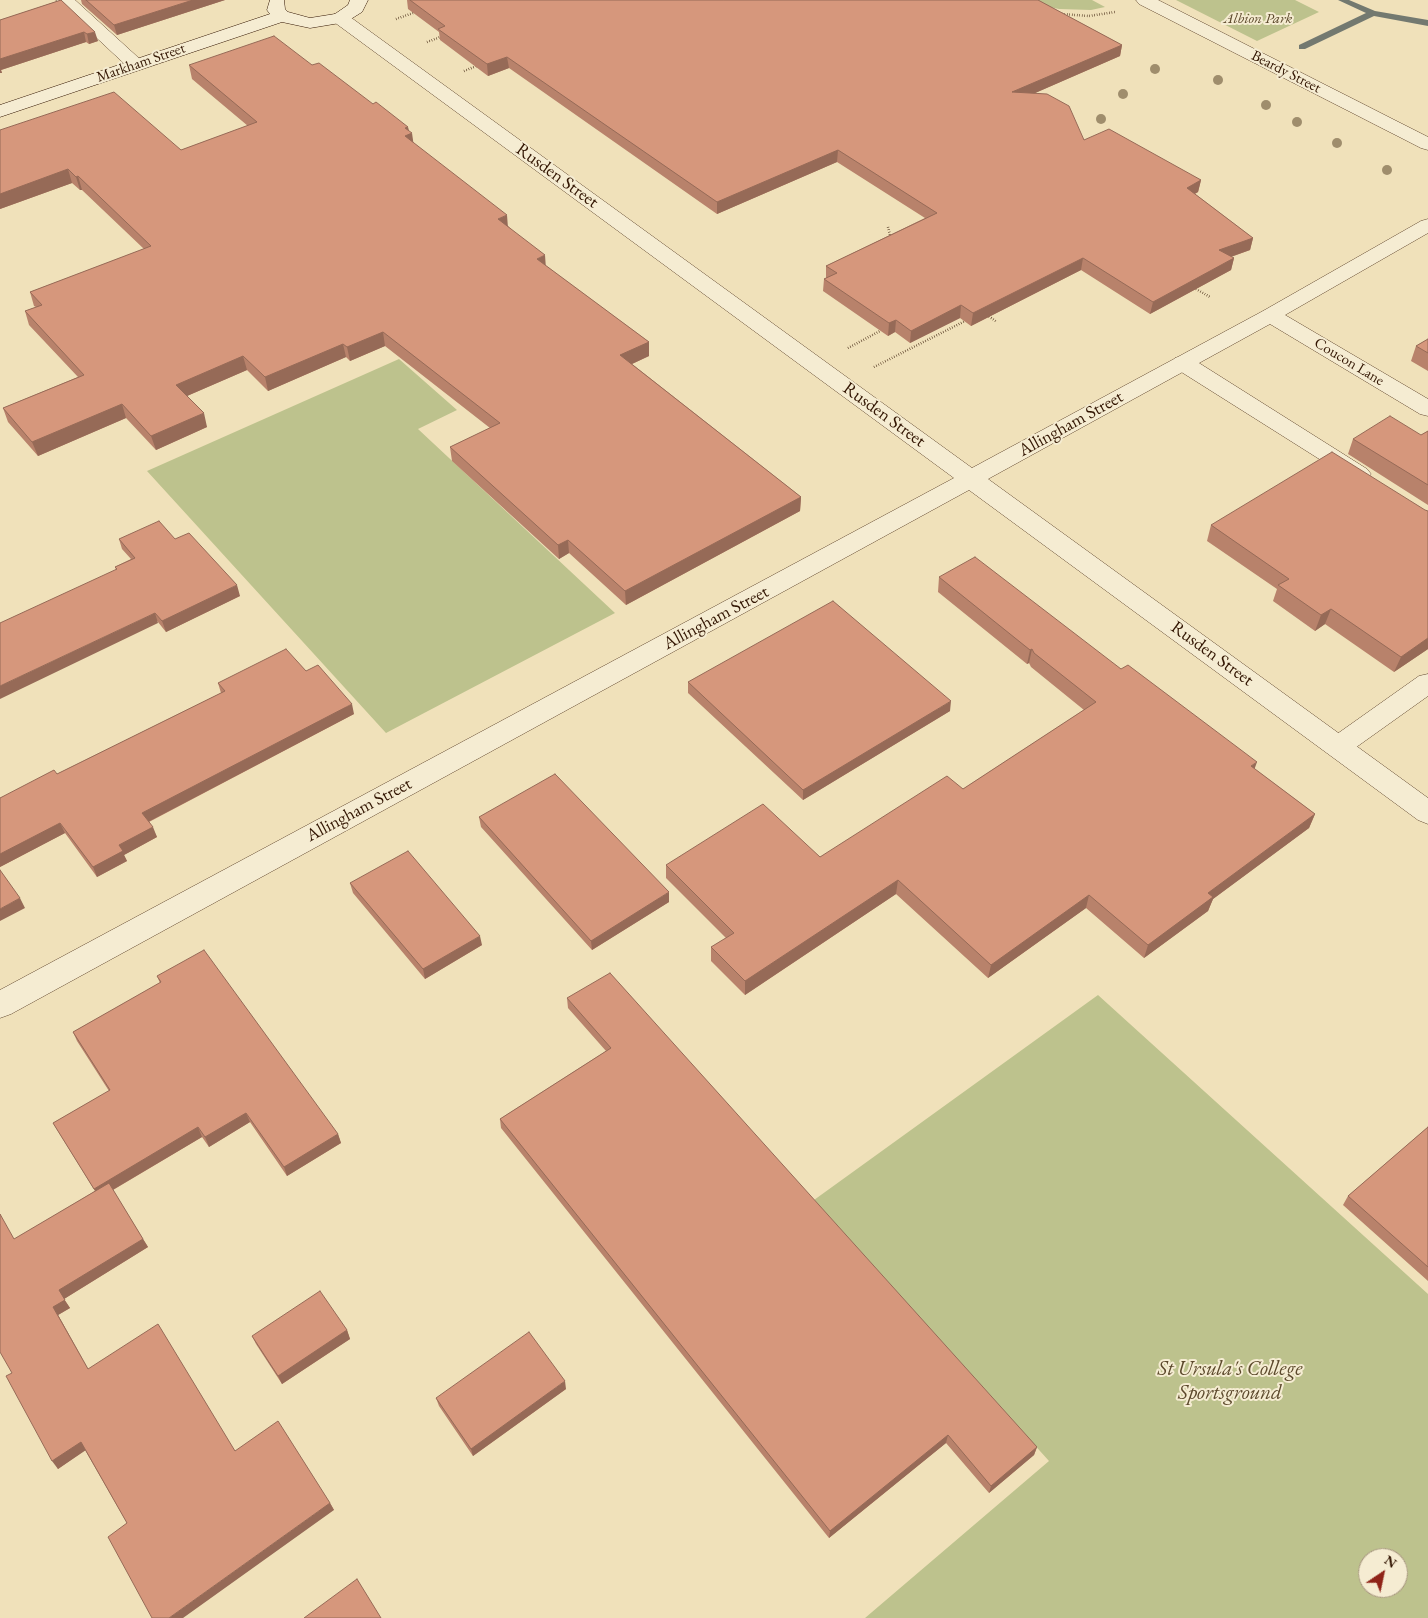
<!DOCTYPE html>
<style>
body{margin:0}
#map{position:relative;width:1428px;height:1618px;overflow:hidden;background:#f0e1ba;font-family:"EB Garamond",serif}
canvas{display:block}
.north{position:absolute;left:1358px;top:1548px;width:50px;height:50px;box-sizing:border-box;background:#f5ecd2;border:1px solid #a7967f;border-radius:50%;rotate:34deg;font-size:14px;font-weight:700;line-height:20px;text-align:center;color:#321502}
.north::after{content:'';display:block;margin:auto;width:18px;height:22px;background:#8f2418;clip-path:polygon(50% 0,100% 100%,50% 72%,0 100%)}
</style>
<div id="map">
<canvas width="1428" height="1618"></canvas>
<div class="north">N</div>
</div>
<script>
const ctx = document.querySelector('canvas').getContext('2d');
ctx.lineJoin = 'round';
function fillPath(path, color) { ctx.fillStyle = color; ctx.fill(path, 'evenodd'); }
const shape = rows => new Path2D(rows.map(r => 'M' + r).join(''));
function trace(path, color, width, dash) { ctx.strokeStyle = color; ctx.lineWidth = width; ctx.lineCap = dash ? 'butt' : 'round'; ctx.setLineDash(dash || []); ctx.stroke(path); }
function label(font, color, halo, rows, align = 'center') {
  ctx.font = font + ' "EB Garamond",serif'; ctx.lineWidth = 4; ctx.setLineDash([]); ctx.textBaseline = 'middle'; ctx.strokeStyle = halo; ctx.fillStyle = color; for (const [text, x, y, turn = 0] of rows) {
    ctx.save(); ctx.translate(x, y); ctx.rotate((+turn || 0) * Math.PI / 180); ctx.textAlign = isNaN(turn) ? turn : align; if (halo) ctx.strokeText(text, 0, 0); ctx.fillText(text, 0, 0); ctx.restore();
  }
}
fillPath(shape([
 [1032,0,1092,0,1105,7,1091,10,1059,9,1045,6],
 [1176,0,1295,0,1319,12,1257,41],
 [399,359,457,410,418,429,615,613,386,733,147,471],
 [1098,995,1428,1294,1428,1618,865,1618,1049,1461,814,1200],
 [1368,1558,1398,1558,1398,1588,1368,1588]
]), '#bdc28d');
fillPath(shape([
 [1338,0,1349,0,1375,11,1428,20,1428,26,1374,16,1305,49,1299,49,1299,45,1366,13,1338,0]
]), '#737970');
const lane = shape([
 [56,0,75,0,142,61,145,65,142,69,136,70,130,69,56,0],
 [1183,356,1191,358,1367,469,1371,474,1367,479,1359,481,1351,479,1175,368,1172,363,1175,358,1183,356],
 [1428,674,1428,696,1348,753,1339,756,1330,753,1326,746,1330,739,1419,676,1428,674]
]);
const street = shape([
 [1136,0,1158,0,1428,137,1428,150,1421,148,1139,4,1136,0],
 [340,13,346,14,972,468,1263,311,1421,221,1428,219,1428,233,1285,315,1428,399,1428,416,1420,414,1270,324,988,479,1428,798,1428,824,1418,820,969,490,11,1014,0,1018,0,990,954,478,334,22,331,18,334,14,340,13]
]);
const secondary = shape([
 [270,0,284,0,285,9,288,12,310,18,335,14,348,5,350,0,368,0,362,12,346,22,310,28,282,22,0,117,0,105,270,14,267,10,270,0]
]);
trace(lane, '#624830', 1);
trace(street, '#624830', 1);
trace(secondary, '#321502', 1);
trace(shape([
 [1062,14,1089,16,1115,12],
 [396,19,413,13],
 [427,42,443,36],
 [464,71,479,65],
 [888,227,891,239],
 [1196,289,1210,297],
 [987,315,997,322],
 [848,348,880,331],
 [874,367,965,321]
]), '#321502', 2.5, [0.5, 2]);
fillPath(lane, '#f5ecd2');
fillPath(street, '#f5ecd2');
fillPath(secondary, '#f5ecd2');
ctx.fillStyle = '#9f8d6c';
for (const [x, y] of [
 [1155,69],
 [1218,80],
 [1123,94],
 [1266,105],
 [1101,119],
 [1297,122],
 [1337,143],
 [1387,170]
]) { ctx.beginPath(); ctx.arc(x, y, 5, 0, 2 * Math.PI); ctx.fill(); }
fillPath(shape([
 [61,0,98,41,89,44,86,42,1,70,2,73,0,73,0,20],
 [81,0,225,0,117,35,82,4],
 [407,0,1038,0,1122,45,1120,56,1035,93,1084,140,1201,180,1198,192,1195,194,1253,238,1250,250,1231,257,1234,258,1231,270,1150,314,1081,270,971,326,960,318,910,343,895,332,888,336,823,291,824,279,826,278,826,266,925,218,837,162,717,214,509,68,488,76,440,40,439,32,408,9],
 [189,65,312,65,409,131,413,143,508,226,546,266,649,342,649,356,632,364,801,497,800,511,626,605,569,553,559,559,452,461,450,447,490,428,385,346,350,361,346,357,268,391,247,370,187,396,207,427,156,450,126,418,38,456,8,422,3,408,78,377,29,325,25,311,36,307,34,306,30,292,144,249,82,190,80,190,72,183,0,209,0,130,181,150,248,126,192,79],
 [1428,339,1428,371,1411,361,1416,346],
 [1428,431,1428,505,1348,454,1353,439,1421,435],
 [1425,510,1428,649,1394,672,1325,624,1315,631,1273,601,1277,589,1207,541,1211,525],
 [119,539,175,539,240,596,166,632,116,570,115,567,131,559,122,549],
 [939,577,1121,669,1315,814,1309,828,1213,899,1208,911,1144,958,1086,908,988,978,896,894,745,995,711,961,711,947,726,938,666,878,666,865,820,857,963,789,1084,710,1031,667,1029,663,1027,664,938,592],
 [306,671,354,714,149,822,157,837,124,855,127,861,97,877,65,833,0,867,0,798,57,774,221,693,218,683],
 [688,682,950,711,803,800,688,693],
 [479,817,669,902,592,950,481,827],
 [350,883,482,945,425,979,353,893],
 [157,976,338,1134,341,1143,287,1176,250,1122,209,1147,202,1137,113,1190,148,1247,64,1299,70,1308,58,1315,88,1369,330,1503,334,1510,127,1523,85,1450,58,1469,12,1373,15,1239,95,1191,53,1123,109,1091,77,1041,73,1032,160,983],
 [567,998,1037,1447,1034,1455,989,1493,946,1443,829,1538,501,1128,500,1119,606,1051,568,1008],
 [1428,1127,1428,1281,1343,1205,1348,1196],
 [347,1330,350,1339,282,1384,256,1344,252,1336],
 [566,1389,473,1456,439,1406,436,1398]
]), '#b8826b');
fillPath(shape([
 [193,0,225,0,117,35,114,25],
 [84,32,86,42,1,70,2,73,0,73,0,59],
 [95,32,98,41,89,44,87,34],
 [1122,45,1120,56,1010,104,1012,92],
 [507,57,509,68,488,76,487,64],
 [408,127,410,134,412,133,414,147,407,150,405,128],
 [838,150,837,162,717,214,717,202],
 [68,169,72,183,0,209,0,194],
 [78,176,82,190,80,190,76,177],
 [1201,180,1198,192,1184,199,1187,188],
 [507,215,508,228,498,219],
 [1253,238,1250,250,1216,262,1219,250],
 [545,255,546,269,537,259],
 [1083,258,1081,270,971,326,973,313],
 [1234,258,1231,270,1150,314,1153,302],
 [961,305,960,318,910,343,911,331],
 [896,320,895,332,888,336,889,323],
 [383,332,385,346,350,361,347,347],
 [649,342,649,356,621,369,620,355],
 [343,344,346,357,268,391,265,377],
 [243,356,247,370,180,399,176,385],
 [122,404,126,418,38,456,32,442],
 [204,413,207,427,156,450,151,436],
 [801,497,800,511,626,605,625,591],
 [568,540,569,553,559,559,558,545],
 [237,585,240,596,166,632,162,621],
 [1331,609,1325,624,1315,631,1321,615],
 [155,613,158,623,0,699,0,686],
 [1428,638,1428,649,1394,672,1401,657],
 [1032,649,1029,663,1027,664,1030,650],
 [951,701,950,711,803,800,803,790],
 [352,704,354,714,146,823,142,813],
 [1257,762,1252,776,1251,766],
 [1315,814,1309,828,1213,899,1208,911,1144,958,1148,945,1208,893],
 [60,823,65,833,0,867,0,854],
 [153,827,157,837,124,855,127,861,97,877,93,867,119,845],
 [898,880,896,894,745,995,745,981],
 [669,892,669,902,592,950,591,941],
 [1089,895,1086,908,988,978,991,965],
 [20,898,25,908,0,921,0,909],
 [480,936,482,945,425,979,423,969],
 [246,1113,250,1122,209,1147,205,1137],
 [198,1127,202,1137,99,1198,94,1189],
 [338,1134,341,1143,287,1176,284,1167],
 [143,1239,148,1247,64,1299,70,1308,58,1315,93,1377,53,1307,59,1290],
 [347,1330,350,1339,282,1384,278,1376],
 [565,1381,566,1389,473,1456,471,1449],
 [948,1435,946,1443,829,1538,830,1531],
 [81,1442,86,1450,58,1469,52,1461],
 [1037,1447,1034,1455,989,1493,991,1486],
 [330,1503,334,1510,183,1618,169,1618]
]), '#966a57');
const building = shape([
 [61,0,95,32,87,34,84,32,0,59,0,20,61,0],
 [86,0,193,0,114,25,86,0],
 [410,0,1038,0,1122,45,1012,92,1047,94,1069,106,1084,140,1109,129,1201,180,1187,188,1253,238,1219,250,1234,258,1153,302,1083,258,973,313,961,305,911,331,896,320,889,323,824,279,837,273,826,266,937,213,838,150,717,202,507,57,487,64,438,29,445,26,410,0],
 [274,36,312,65,319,63,373,104,376,102,408,127,405,128,412,133,405,136,507,215,498,219,545,255,537,259,649,342,620,355,801,497,625,591,568,540,558,545,450,447,500,423,383,332,347,347,343,344,265,377,243,356,176,385,204,413,151,436,122,404,32,442,3,408,84,375,25,311,42,305,30,292,151,246,78,176,76,177,68,169,0,194,0,130,114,92,181,150,257,122,189,65,274,36],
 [1428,339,1428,353,1416,346,1428,339],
 [1390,416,1421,435,1428,431,1428,485,1353,439,1390,416],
 [1332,452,1425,510,1428,511,1428,638,1401,657,1331,609,1321,615,1278,585,1289,579,1211,525,1332,452],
 [159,521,175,539,189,533,237,585,162,621,155,613,0,686,0,623,117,569,115,567,135,558,119,539,159,521],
 [975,557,1121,669,1128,665,1257,762,1251,766,1315,814,1208,893,1213,897,1148,945,1089,895,991,965,898,880,745,981,711,947,734,933,666,865,763,804,820,857,947,776,963,789,1096,702,1034,653,1032,649,1030,650,939,577,975,557],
 [833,601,951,701,803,790,688,682,833,601],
 [286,649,306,671,318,665,352,704,142,813,153,827,119,845,123,851,93,867,60,823,0,854,0,798,54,770,57,774,225,691,218,683,286,649],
 [555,774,669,892,591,941,479,817,555,774],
 [408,851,480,936,423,969,350,883,408,851],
 [0,870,20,898,0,909,0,870],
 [204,950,338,1134,284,1167,246,1113,205,1137,198,1127,94,1189,53,1123,110,1090,73,1032,161,982,157,976,204,950],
 [610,973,1037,1447,991,1486,948,1435,830,1531,500,1119,611,1048,567,998,610,973],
 [1428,1127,1428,1267,1348,1196,1428,1127],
 [109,1183,143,1239,59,1290,65,1300,53,1307,88,1369,158,1324,235,1451,278,1421,330,1503,169,1618,152,1618,108,1537,127,1523,81,1442,52,1461,6,1376,12,1373,0,1352,0,1214,14,1239,109,1183],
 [320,1291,347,1330,278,1376,252,1336,320,1291],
 [529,1332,565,1381,471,1449,436,1398,529,1332],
 [357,1579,381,1618,304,1618,357,1579]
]);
fillPath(building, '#d6977c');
trace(building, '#966a57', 1);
label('italic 15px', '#5c492c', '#f5ecd2', [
 ["Albion Park",1258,19]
]);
label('15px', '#321502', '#f5ecd2', [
 ["Markham Street",141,63,-19],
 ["Beardy Street",1286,72,27],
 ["Coucon Lane",1349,362,31]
]);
label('18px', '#321502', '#f5ecd2', [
 ["Rusden Street",557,176,36],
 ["Rusden Street",884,415,36],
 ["Allingham Street",1071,424,-29],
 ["Allingham Street",716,618,-28],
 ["Rusden Street",1212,654,36],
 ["Allingham Street",359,810,-28]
]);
label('italic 21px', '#5c492c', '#f5ecd2', [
 ["St Ursula's College",1230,1369],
 ["Sportsground",1230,1393]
]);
</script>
